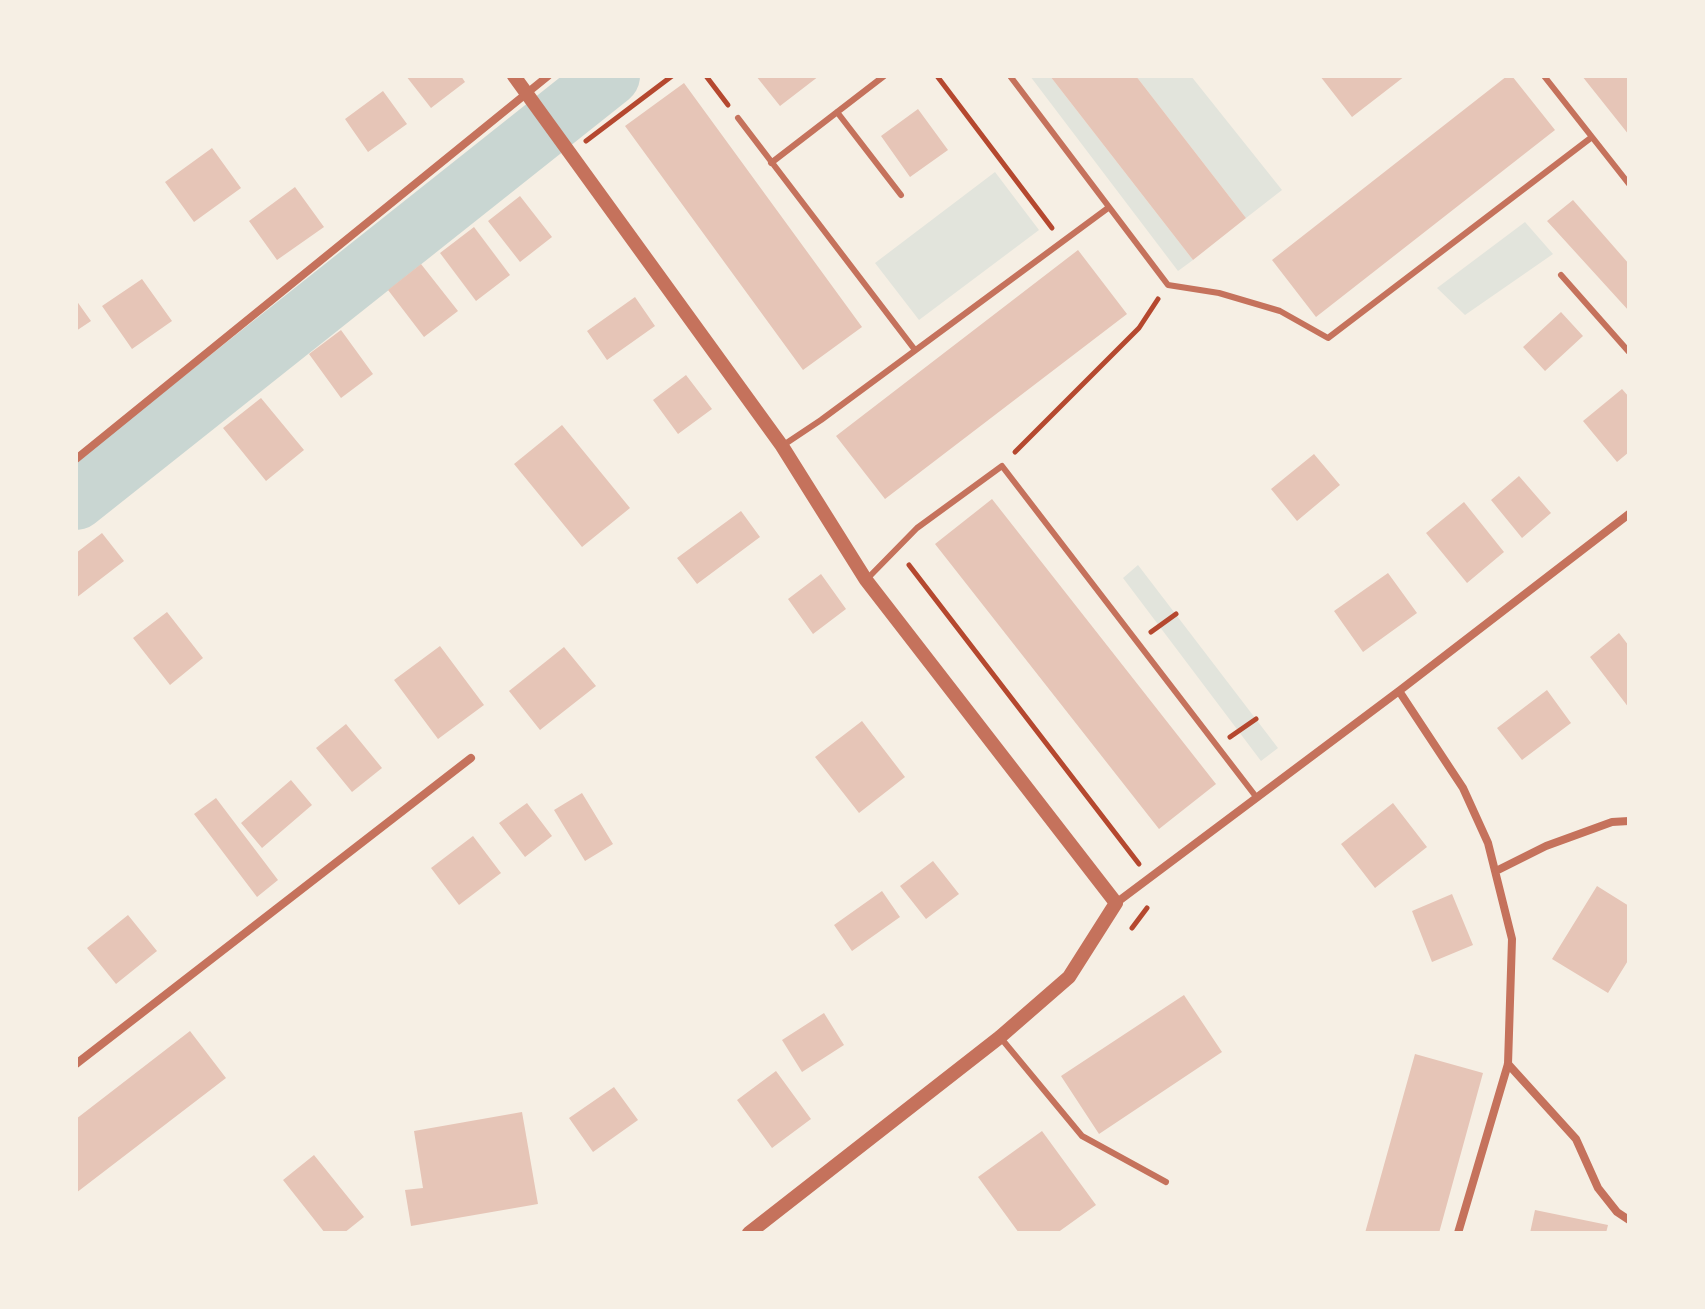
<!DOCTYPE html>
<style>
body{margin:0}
#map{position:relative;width:1705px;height:1309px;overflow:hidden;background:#f6efe4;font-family:Roboto,sans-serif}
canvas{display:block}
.frame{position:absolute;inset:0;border:78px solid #f6efe4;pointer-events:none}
</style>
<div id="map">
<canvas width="1705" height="1309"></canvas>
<div class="frame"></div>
</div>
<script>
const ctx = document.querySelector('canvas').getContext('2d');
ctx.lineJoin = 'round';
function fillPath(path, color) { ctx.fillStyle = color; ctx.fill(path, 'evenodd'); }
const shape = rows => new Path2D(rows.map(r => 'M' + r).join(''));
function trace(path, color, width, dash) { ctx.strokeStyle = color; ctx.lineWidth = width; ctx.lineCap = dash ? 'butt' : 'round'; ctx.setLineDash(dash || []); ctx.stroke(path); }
fillPath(shape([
 [1030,76,1050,76,1193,260,1178,271],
 [1136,76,1191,76,1282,190,1246,218],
 [995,172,1039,230,919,320,875,263],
 [1525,222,1553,254,1465,315,1437,288],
 [1138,565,1278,748,1261,761,1123,578]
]), '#e2e4dc');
trace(shape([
 [76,500,610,76]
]), '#c9d6d2', 60);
fillPath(shape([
 [406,76,461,76,465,82,431,108],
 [756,76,819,76,780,106],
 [1050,76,1136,76,1246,218,1193,260],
 [1320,76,1405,76,1352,117],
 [1507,76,1512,76,1555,130,1316,317,1272,260],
 [1582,76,1629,76,1629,135],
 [684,83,862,327,803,370,625,126],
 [383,91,407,124,368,152,345,119],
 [918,109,948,150,910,177,881,136],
 [212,148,241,188,194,222,165,182],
 [295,187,324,227,277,260,249,221],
 [520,196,552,237,520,262,488,221],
 [1573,200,1629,264,1629,311,1547,221],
 [474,227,510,275,476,301,440,253],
 [1078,250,1127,314,885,499,836,436],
 [421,264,458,311,424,337,388,290],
 [142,279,172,321,132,349,102,306],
 [635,297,655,326,607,360,587,331],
 [76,300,91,321,76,331],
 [1561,312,1583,336,1545,371,1523,347],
 [341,330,373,374,341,398,309,354],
 [686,375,712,409,678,434,653,400],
 [1622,389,1629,397,1629,452,1617,462,1583,421],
 [261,398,304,450,266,481,223,428],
 [562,425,630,508,582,547,514,464],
 [1314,454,1340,485,1297,521,1271,489],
 [1519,476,1551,513,1522,538,1491,500],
 [992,499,1216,784,1159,829,935,544],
 [1464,502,1504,552,1467,583,1426,533],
 [741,511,760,537,697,584,677,558],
 [102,533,124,561,76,598,76,553],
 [1388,573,1417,613,1363,652,1334,611],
 [821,574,846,609,813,634,788,599],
 [167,612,203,658,170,685,133,638],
 [1619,633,1629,646,1629,708,1590,657],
 [440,646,484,705,438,739,394,680],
 [564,647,596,686,540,730,509,691],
 [1547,690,1571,723,1522,760,1497,728],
 [862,721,905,777,859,813,815,757],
 [346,724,382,768,352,792,316,748],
 [291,780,312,805,262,848,241,823],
 [582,793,613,844,585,861,554,810],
 [216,798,278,880,257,897,194,814],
 [527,803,552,836,525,857,499,823],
 [1393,803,1427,847,1375,888,1341,844],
 [473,836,501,873,459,905,431,868],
 [933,861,959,894,926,919,900,886],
 [1597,886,1629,906,1629,959,1608,993,1552,959],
 [882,891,900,917,852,951,834,925],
 [1452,894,1473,945,1432,962,1412,911],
 [128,915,157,951,116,984,87,948],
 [1184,995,1222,1052,1099,1134,1061,1076],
 [824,1013,844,1045,802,1072,782,1040],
 [190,1031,226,1078,76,1193,76,1119],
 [1415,1054,1483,1073,1439,1233,1365,1233],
 [776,1071,811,1119,772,1148,737,1100],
 [614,1087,638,1120,593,1152,569,1118],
 [522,1112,538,1204,411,1226,405,1190,423,1188,414,1131],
 [1042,1131,1096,1205,1057,1233,1019,1233,978,1177],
 [314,1155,364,1217,344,1233,325,1233,283,1180],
 [1535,1210,1608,1225,1606,1233,1530,1233]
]), '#e6c5b7');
trace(shape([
 [706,76,728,105],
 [937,76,1052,228],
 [586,141,672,76],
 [1015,452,1139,328,1158,299],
 [909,565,1139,864],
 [1151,632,1176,614],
 [1230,737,1256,719],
 [1132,928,1147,908]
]), '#b5482f', 5);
trace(shape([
 [1010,76,1168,285,1219,293,1280,311,1328,338,1592,137],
 [1544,76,1629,184],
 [837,112,901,195],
 [738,118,915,350],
 [771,163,884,76],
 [1561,275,1629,352],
 [782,446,821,420,1108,208],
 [866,580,917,528,1002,466,1257,798],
 [1000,1037,1082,1136,1166,1182]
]), '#c5725c', 6);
trace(shape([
 [76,459,548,76],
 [1399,691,1463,788,1488,843,1512,939,1508,1064,1458,1233],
 [1496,871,1546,846,1612,822,1629,821],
 [1116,903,1399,691,1629,514],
 [76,1064,471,758],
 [1508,1064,1576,1139,1598,1188,1617,1212,1629,1220]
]), '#c5725c', 8);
trace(shape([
 [514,76,782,446,866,580,1116,903,1069,977,1000,1037,749,1233]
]), '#c5725c', 14);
</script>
